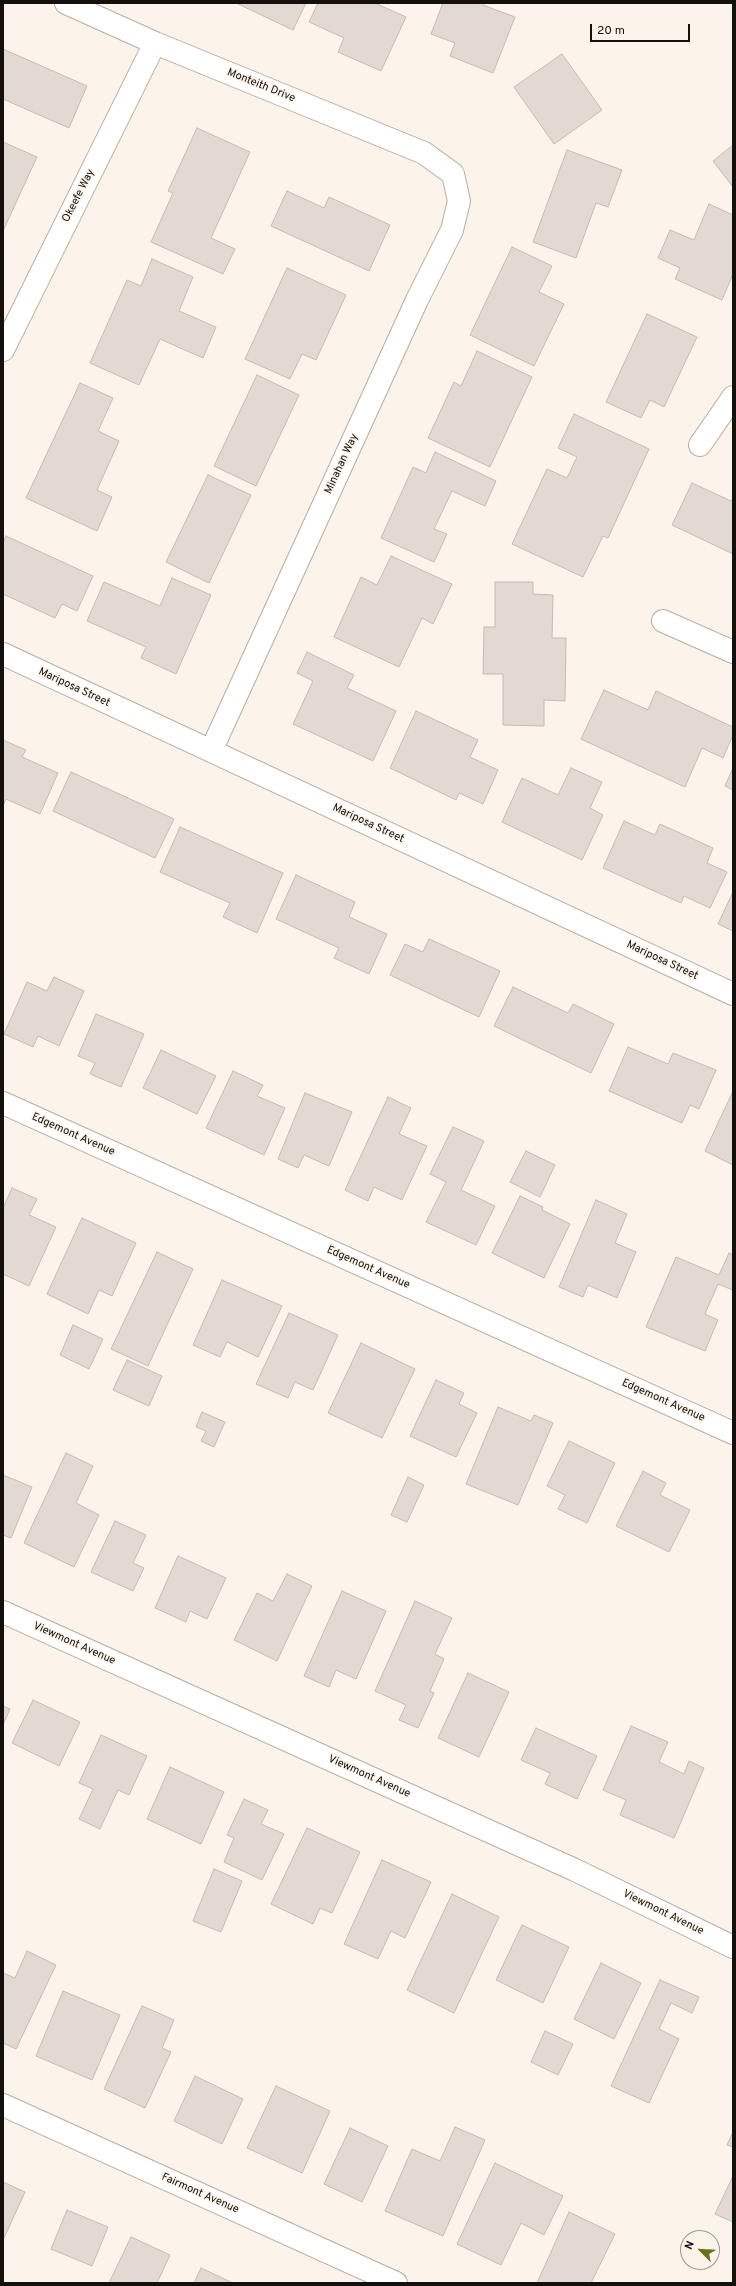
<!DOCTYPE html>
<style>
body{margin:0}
#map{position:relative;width:736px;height:2286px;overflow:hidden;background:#fcf3ea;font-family:Overpass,sans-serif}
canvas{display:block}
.frame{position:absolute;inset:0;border:4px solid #13100d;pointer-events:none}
.north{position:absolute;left:680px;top:2230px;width:40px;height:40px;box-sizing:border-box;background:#fcf3ea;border:1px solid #9f9892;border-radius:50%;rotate:294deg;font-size:11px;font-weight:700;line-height:16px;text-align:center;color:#13100d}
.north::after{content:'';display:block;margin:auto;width:14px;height:18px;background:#66711b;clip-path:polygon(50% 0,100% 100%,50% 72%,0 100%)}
.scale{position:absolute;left:590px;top:24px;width:100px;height:18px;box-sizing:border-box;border:2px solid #13100d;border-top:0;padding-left:5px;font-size:12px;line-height:14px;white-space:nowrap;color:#13100d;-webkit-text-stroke:3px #fcf3ea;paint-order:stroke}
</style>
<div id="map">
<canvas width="736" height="2286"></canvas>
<div class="frame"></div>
<div class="north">N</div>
<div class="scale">20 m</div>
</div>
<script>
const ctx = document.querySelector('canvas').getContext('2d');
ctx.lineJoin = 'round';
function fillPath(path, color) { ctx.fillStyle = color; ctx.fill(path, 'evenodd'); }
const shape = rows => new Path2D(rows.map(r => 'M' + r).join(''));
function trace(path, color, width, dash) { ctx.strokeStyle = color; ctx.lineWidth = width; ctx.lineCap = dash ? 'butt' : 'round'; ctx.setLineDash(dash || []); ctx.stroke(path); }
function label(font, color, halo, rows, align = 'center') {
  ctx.font = font + ' Overpass,sans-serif'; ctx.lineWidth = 3; ctx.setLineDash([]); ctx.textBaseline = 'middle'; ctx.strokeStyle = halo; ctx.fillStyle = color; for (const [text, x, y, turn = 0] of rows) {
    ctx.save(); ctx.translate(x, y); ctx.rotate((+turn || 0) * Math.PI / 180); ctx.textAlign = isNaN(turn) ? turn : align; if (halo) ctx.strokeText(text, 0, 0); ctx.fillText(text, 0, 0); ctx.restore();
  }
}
const building = shape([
 [236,3,306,3,293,30,236,3],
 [318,3,375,3,406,17,381,71,338,52,344,38,309,22,318,3],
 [443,3,484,3,483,5,515,17,493,73,450,56,455,43,431,34,443,3],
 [3,49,87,86,69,128,3,99,3,49],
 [562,54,602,110,554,144,514,87,562,54],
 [197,128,250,152,211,238,235,249,223,274,151,242,173,193,168,191,197,128],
 [3,142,37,157,3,231,3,142],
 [733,145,733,187,713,161,733,145],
 [567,150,622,170,608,207,596,203,576,258,533,242,567,150],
 [287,191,324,208,329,197,390,225,369,271,271,226,287,191],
 [709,204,733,215,733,274,722,300,675,279,680,268,658,258,670,230,694,240,709,204],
 [512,247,552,266,539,292,564,304,534,366,470,335,512,247],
 [152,259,193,277,179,311,216,327,203,358,160,339,139,385,90,363,127,280,141,286,152,259],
 [287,268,346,295,316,360,302,354,290,379,245,359,287,268],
 [647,314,697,337,664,407,650,400,641,418,606,402,647,314],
 [477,351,532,377,490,467,428,438,454,382,461,386,477,351],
 [257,375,299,395,256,486,214,466,257,375],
 [80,383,113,398,98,431,119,441,97,490,112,497,97,531,26,498,80,383],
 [574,414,649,449,608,538,603,536,583,577,512,544,547,469,567,478,577,457,558,448,574,414],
 [435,452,496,481,485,506,452,491,434,529,447,534,434,562,381,538,413,467,426,473,435,452],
 [208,475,251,495,209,583,166,562,208,475],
 [692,483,731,501,733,498,733,554,672,525,692,483],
 [6,536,93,576,77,611,62,604,55,618,3,594,3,542,6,536],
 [391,556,452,584,433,624,422,618,399,667,334,637,361,577,377,585,391,556],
 [172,578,211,595,176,674,141,658,146,647,87,621,104,582,160,606,172,578],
 [495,582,533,582,533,594,553,595,552,638,566,638,565,701,544,700,544,726,503,725,503,674,483,674,484,627,495,627,495,582],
 [307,652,354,675,347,688,396,711,373,761,293,724,313,681,297,673,307,652],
 [604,690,648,710,656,691,733,727,733,735,723,758,702,748,685,787,581,739,604,690],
 [416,711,478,740,470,757,498,770,483,804,459,793,456,800,390,768,416,711],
 [3,740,26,750,22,757,58,773,40,814,6,799,3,806,3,740],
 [571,768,602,782,590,808,603,815,582,860,502,822,522,778,558,795,571,768],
 [733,768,733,790,725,786,733,768],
 [71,772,174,819,155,858,53,811,71,772],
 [624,821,655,835,660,824,713,848,707,863,727,872,710,908,684,896,681,903,603,868,624,821],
 [180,827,283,873,257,933,223,917,230,903,160,872,180,827],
 [296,875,355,902,349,917,387,934,369,974,334,958,339,948,276,919,296,875],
 [733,892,733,931,718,924,733,892],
 [429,939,500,971,479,1017,390,975,405,944,423,952,429,939],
 [54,977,84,991,59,1046,38,1036,33,1047,4,1034,27,982,47,991,54,977],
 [513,987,568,1013,573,1004,614,1024,591,1073,494,1026,513,987],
 [96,1014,144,1034,121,1087,90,1074,95,1063,78,1056,96,1014],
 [628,1047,668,1064,673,1053,716,1070,699,1109,690,1105,682,1123,609,1091,628,1047],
 [161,1050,216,1076,197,1114,143,1088,161,1050],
 [233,1071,263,1085,257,1096,285,1108,264,1155,206,1128,233,1071],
 [733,1091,733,1165,705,1151,733,1091],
 [305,1093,352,1112,329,1166,304,1155,298,1168,278,1159,305,1093],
 [388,1097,411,1108,399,1134,427,1146,402,1200,374,1187,368,1201,345,1190,388,1097],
 [453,1127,484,1141,461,1190,495,1206,476,1245,426,1222,446,1182,430,1174,453,1127],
 [526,1151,555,1165,540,1197,510,1182,526,1151],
 [12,1188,37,1199,29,1215,56,1227,29,1286,3,1274,3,1208,12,1188],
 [520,1196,543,1207,542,1210,570,1224,544,1278,492,1253,520,1196],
 [596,1200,627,1214,615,1243,636,1252,617,1298,588,1285,583,1297,559,1287,596,1200],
 [82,1218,136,1243,112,1296,99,1290,88,1314,47,1294,82,1218],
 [157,1252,193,1269,148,1366,111,1349,157,1252],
 [729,1253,733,1255,733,1290,718,1284,705,1314,718,1320,705,1351,646,1327,676,1257,719,1275,729,1253],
 [222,1280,282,1306,258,1357,227,1342,220,1357,193,1345,222,1280],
 [289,1313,338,1335,313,1390,295,1382,288,1398,256,1384,289,1313],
 [73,1325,103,1339,89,1369,60,1355,73,1325],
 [361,1343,415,1369,382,1438,328,1413,361,1343],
 [127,1360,162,1376,149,1406,113,1390,127,1360],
 [436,1380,464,1393,459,1404,477,1413,456,1457,410,1436,436,1380],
 [498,1407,531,1421,534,1415,553,1423,518,1505,466,1484,498,1407],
 [202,1412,225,1422,214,1447,201,1441,206,1431,196,1427,202,1412],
 [569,1441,615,1463,587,1523,558,1509,565,1495,547,1486,569,1441],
 [66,1453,93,1466,76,1503,99,1515,74,1567,24,1543,66,1453],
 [643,1471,666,1483,660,1495,690,1510,669,1552,616,1526,643,1471],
 [3,1475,32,1487,11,1538,3,1535,3,1475],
 [408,1477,424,1485,407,1522,391,1515,408,1477],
 [115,1521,146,1535,133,1563,144,1568,133,1591,91,1572,115,1521],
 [178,1556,226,1578,207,1619,190,1611,186,1622,155,1608,178,1556],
 [287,1574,312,1586,277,1661,234,1640,257,1593,273,1601,287,1574],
 [342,1591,386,1611,356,1679,336,1670,329,1687,304,1676,342,1591],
 [415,1601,452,1618,435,1654,444,1659,430,1691,434,1693,418,1728,399,1720,406,1705,375,1691,415,1601],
 [468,1673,509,1692,479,1757,438,1738,468,1673],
 [33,1700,80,1722,59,1766,12,1743,33,1700],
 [3,1706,10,1709,3,1725,3,1706],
 [631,1726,668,1742,659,1762,684,1774,689,1761,704,1768,674,1838,620,1815,626,1800,603,1790,631,1726],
 [536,1728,597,1756,577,1799,545,1784,550,1773,521,1760,536,1728],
 [101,1735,147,1756,129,1795,118,1790,100,1829,79,1819,93,1789,79,1783,101,1735],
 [170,1767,224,1792,201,1844,147,1819,170,1767],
 [244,1799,268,1810,261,1824,284,1834,262,1880,224,1862,234,1838,227,1835,244,1799],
 [307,1828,360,1852,332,1913,320,1908,313,1924,271,1904,307,1828],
 [382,1860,431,1882,405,1938,391,1931,378,1959,344,1944,382,1860],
 [214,1869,242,1881,221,1932,193,1921,214,1869],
 [452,1894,499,1917,454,2013,407,1990,452,1894],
 [522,1925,569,1947,543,2003,496,1980,522,1925],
 [27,1951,56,1965,16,2049,3,2043,3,1973,15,1978,27,1951],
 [601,1963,641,1983,614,2039,574,2019,601,1963],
 [660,1980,699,1997,692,2013,671,2003,659,2029,679,2039,649,2103,611,2086,660,1980],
 [63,1991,120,2015,92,2080,36,2056,63,1991],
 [142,2006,174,2020,162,2048,171,2052,145,2108,104,2089,142,2006],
 [545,2031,573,2044,558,2075,531,2062,545,2031],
 [195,2076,243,2099,222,2144,174,2121,195,2076],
 [276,2086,330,2111,302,2173,247,2148,276,2086],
 [455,2127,485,2140,443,2236,385,2211,412,2149,440,2161,455,2127],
 [350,2128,388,2146,362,2202,324,2184,350,2128],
 [733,2132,733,2147,727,2145,733,2132],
 [495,2163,563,2196,544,2235,521,2223,501,2265,457,2244,495,2163],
 [733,2176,733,2222,715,2214,733,2176],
 [3,2182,25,2192,4,2238,3,2237,3,2182],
 [67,2210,108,2227,92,2266,51,2249,67,2210],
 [569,2212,615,2234,591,2283,537,2283,569,2212],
 [131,2237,170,2255,157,2283,109,2283,131,2237],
 [201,2268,233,2283,194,2283,201,2268]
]);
fillPath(building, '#e3d8d2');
trace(building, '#c5bab4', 1);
const minor = shape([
 [66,3,155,43,424,153,453,174,459,201,452,230,417,300,211,751],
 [3,350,155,43],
 [700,445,733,397],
 [663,621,733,652],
 [3,654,733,994],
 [3,1103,733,1433],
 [3,1612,575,1870,733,1947],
 [3,2105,396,2283]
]);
trace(minor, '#b5ada5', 24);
trace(minor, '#fff', 22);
label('11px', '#13100d', '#fcf3ea', [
 ["Monteith Drive",261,86,22],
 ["Okeefe Way",79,196,-63],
 ["Minahan Way",342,464,-65],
 ["Mariposa Street",74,688,25],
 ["Mariposa Street",368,824,25],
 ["Mariposa Street",662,961,25],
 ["Edgemont Avenue",73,1135,24],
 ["Edgemont Avenue",368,1268,24],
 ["Edgemont Avenue",663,1401,24],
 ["Viewmont Avenue",74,1644,24],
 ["Viewmont Avenue",369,1777,24],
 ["Viewmont Avenue",663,1913,26],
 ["Fairmont Avenue",200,2194,24]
]);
</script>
